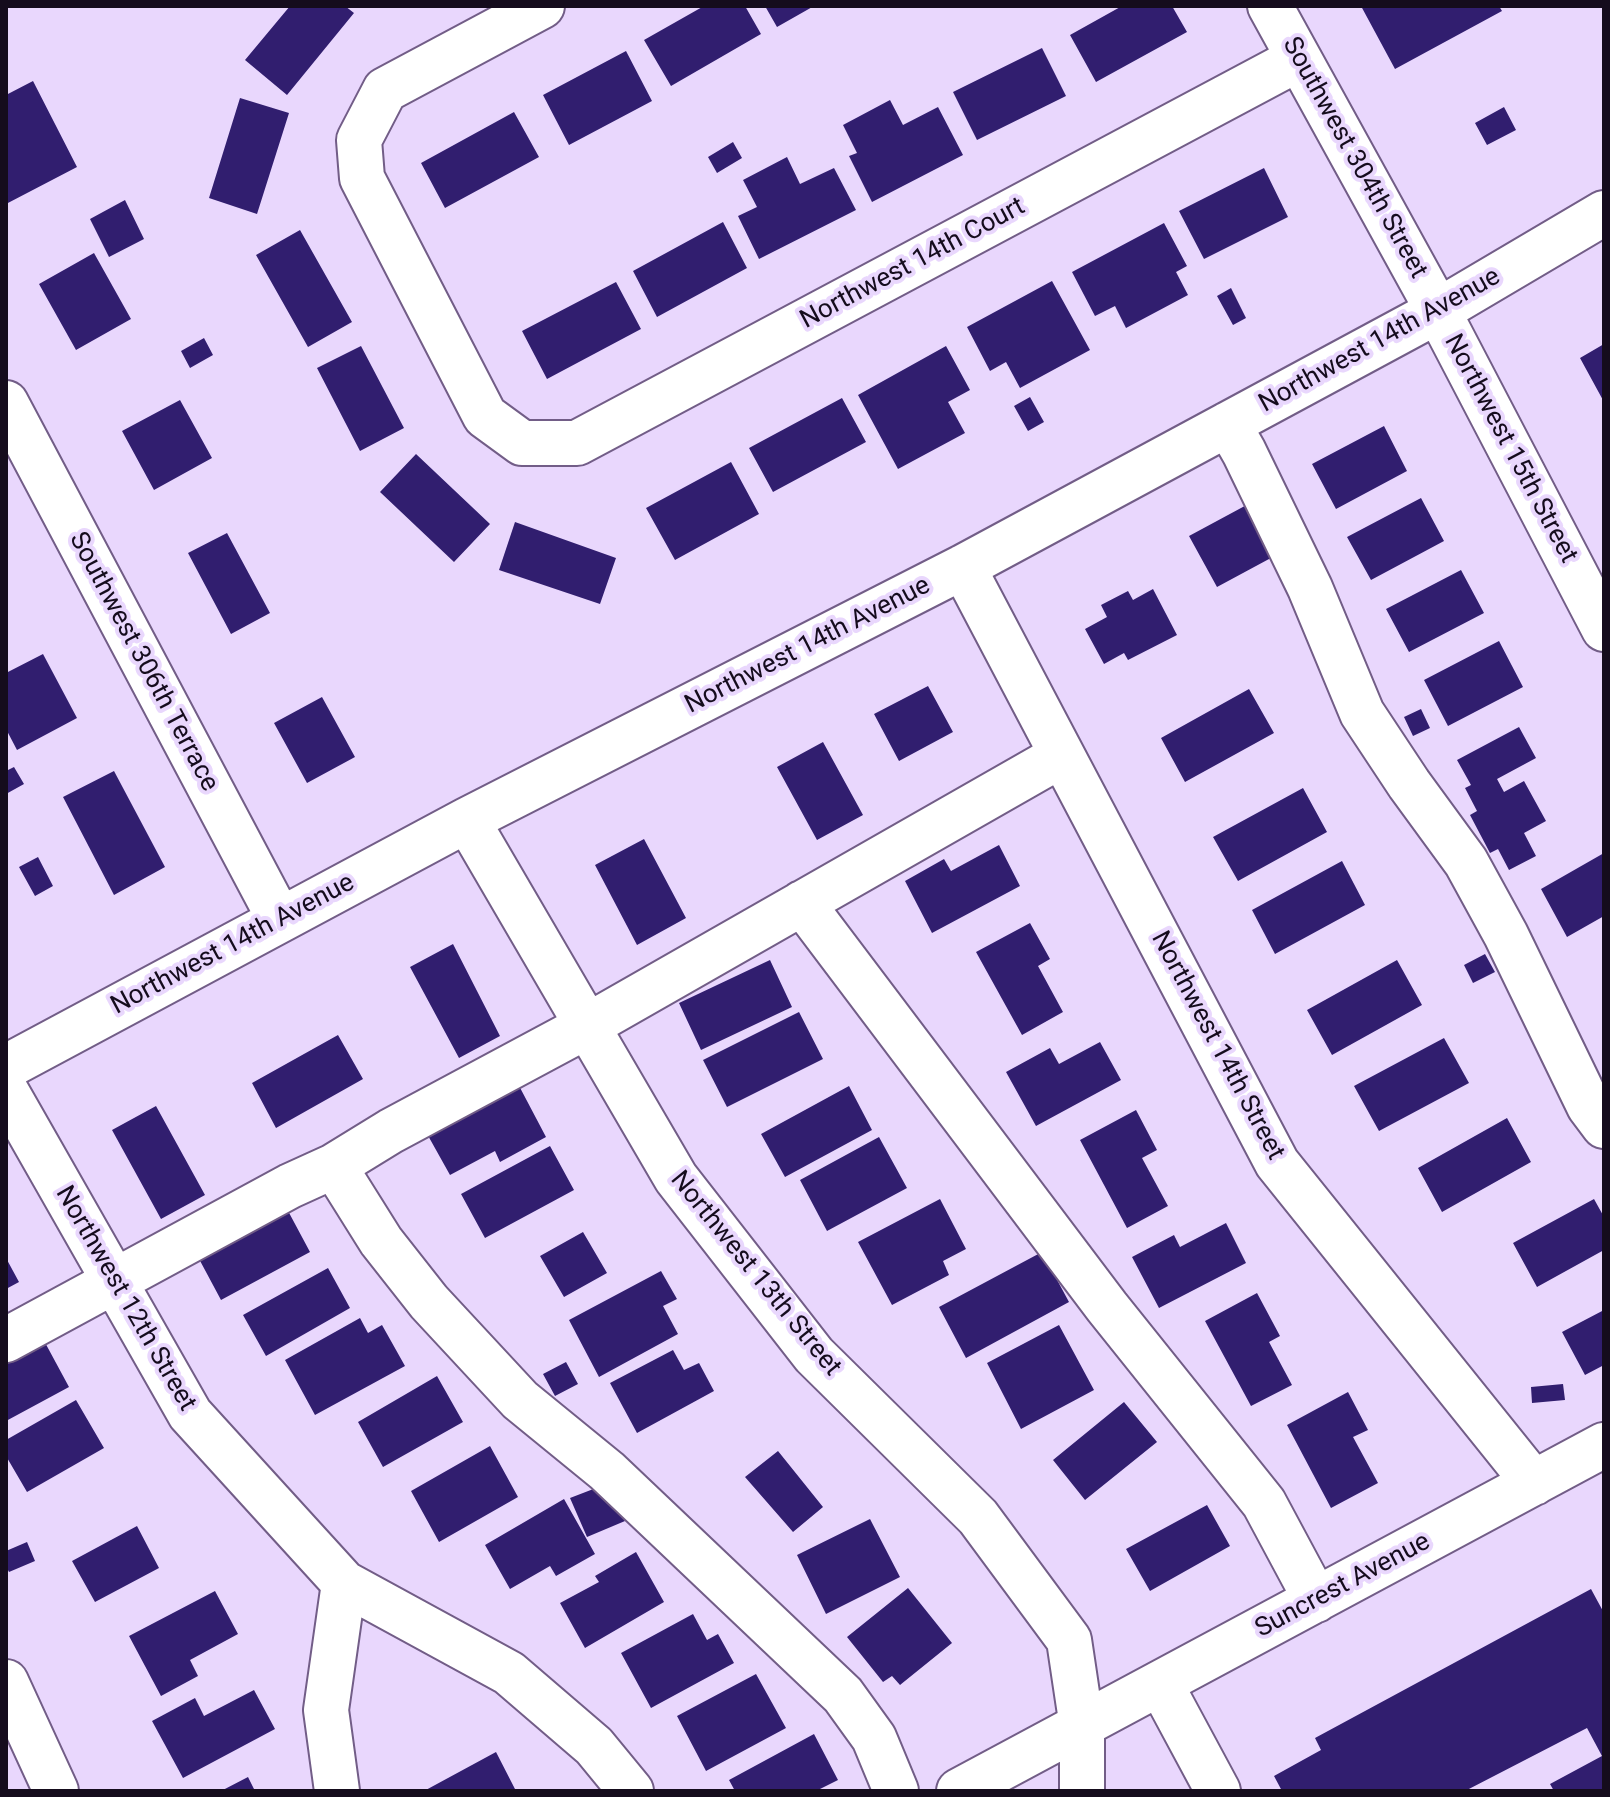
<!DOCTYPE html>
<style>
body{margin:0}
#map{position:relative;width:1610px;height:1797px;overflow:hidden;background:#e9d7fd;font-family:Roboto,sans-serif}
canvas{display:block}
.frame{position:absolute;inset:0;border:8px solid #150c1d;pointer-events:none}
</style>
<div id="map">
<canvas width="1610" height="1797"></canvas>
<div class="frame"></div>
</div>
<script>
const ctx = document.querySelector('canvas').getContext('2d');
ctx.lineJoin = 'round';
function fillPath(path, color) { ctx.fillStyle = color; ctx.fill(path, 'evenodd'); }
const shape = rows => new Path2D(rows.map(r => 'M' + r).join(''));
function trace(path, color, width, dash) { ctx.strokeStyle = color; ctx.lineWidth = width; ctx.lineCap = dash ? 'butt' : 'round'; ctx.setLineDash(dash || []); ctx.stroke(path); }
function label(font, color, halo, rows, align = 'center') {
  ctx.font = font + ' Roboto,sans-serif'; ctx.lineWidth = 8; ctx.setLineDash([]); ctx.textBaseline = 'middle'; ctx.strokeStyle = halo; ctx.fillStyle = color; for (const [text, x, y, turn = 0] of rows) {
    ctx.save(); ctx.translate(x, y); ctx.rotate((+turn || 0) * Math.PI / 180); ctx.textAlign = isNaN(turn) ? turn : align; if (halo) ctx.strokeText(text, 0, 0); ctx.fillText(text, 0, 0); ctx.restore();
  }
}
fillPath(shape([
 [290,6,345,6,354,13,287,95,245,60],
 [704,6,745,6,761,34,671,86,644,40],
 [765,6,814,6,777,27],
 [1122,6,1172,6,1187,32,1096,82,1070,35],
 [1361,6,1499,6,1502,11,1395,69],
 [1042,48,1066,96,977,140,953,92],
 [626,51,652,101,569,145,543,95],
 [33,81,77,167,6,204,6,95],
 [240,98,289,113,257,214,209,198],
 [890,100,903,125,938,107,963,155,872,202,849,156,857,153,843,125],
 [1504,107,1516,130,1487,145,1475,123],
 [514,112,539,157,445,208,421,163],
 [733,142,742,158,717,173,708,157],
 [787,157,800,184,834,168,856,210,759,259,738,216,757,207,743,180],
 [1264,168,1288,217,1204,259,1179,211],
 [125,200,144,239,109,257,90,219],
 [723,222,747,268,657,317,633,271],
 [1164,223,1187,266,1176,272,1188,295,1126,328,1115,306,1095,316,1072,272],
 [300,230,352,322,308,347,256,255],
 [94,253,131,319,76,350,39,284],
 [1052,281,1090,350,1020,388,1006,362,990,371,967,327],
 [616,282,641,329,547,379,522,331],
 [1231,288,1246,318,1233,325,1217,296],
 [204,338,213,355,190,368,181,351],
 [1604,344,1604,402,1580,358],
 [361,346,404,428,360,451,317,368],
 [946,346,970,390,948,402,965,433,898,469,858,395],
 [1030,397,1044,422,1028,431,1014,406],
 [842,398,866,442,773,492,749,448],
 [180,400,212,458,154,490,122,431],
 [1384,426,1407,471,1336,509,1312,464],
 [416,454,490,524,454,562,380,492],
 [731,462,759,514,675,560,646,508],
 [1421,498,1444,541,1371,580,1347,537],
 [1254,501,1282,552,1217,587,1189,536],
 [515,522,616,558,600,604,499,570],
 [227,533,270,613,231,634,188,553],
 [1461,570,1484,613,1409,652,1386,609],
 [1153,589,1177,635,1128,660,1124,653,1104,664,1085,629,1107,617,1101,605,1128,591,1133,600],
 [1499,641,1523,687,1448,726,1424,680],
 [43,654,77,718,17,750,6,729,6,673],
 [928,686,953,732,899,761,874,714],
 [1249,689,1274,733,1185,782,1161,738],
 [322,697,355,757,307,783,274,723],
 [1421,709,1430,728,1413,736,1404,717],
 [1519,727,1536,758,1497,779,1504,792,1524,781,1546,821,1524,833,1536,856,1509,870,1498,849,1490,853,1470,815,1477,811,1465,788,1471,785,1457,760],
 [823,742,863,815,817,840,777,767],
 [14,767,24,784,6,794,6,771],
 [114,771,165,867,114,895,63,797],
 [1303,788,1327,832,1238,881,1213,837],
 [644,839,686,918,637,945,595,865],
 [999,845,1020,886,932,933,905,881,944,859,951,871],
 [1604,853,1604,916,1567,937,1541,889],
 [38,857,53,886,35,896,19,867],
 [1342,861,1365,905,1275,954,1252,910],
 [1030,923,1050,959,1038,966,1063,1012,1022,1035,976,952],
 [453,944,500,1036,459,1058,410,967],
 [1485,954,1495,972,1473,983,1464,965],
 [770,960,792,1007,701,1050,679,1003],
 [1397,960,1422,1005,1332,1055,1307,1010],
 [799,1012,823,1059,727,1107,703,1060],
 [338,1035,363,1079,276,1128,252,1083],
 [1444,1038,1469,1083,1379,1131,1354,1086],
 [1100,1042,1121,1080,1036,1126,1006,1072,1050,1048,1059,1064],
 [517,1082,546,1137,500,1162,495,1151,450,1175,426,1132],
 [849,1086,872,1130,785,1177,761,1134],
 [156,1106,205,1195,161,1219,112,1130],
 [1136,1110,1157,1150,1142,1158,1168,1206,1127,1228,1080,1140],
 [1507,1118,1531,1162,1442,1212,1418,1168],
 [879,1137,907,1188,827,1231,800,1180],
 [550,1146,574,1190,485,1238,461,1194],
 [940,1199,966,1249,943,1261,949,1275,892,1305,858,1242],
 [1594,1199,1604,1217,1604,1250,1537,1287,1513,1243],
 [287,1209,310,1252,221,1300,198,1257],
 [1226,1223,1246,1263,1159,1308,1132,1257,1174,1235,1180,1247],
 [583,1232,607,1273,564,1297,540,1256],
 [1042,1252,1069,1302,966,1358,939,1307],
 [6,1258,19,1282,6,1289],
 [328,1268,350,1308,266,1356,243,1315],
 [661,1271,677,1299,663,1306,678,1334,599,1377,569,1320],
 [1257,1293,1280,1336,1269,1342,1292,1385,1251,1406,1205,1321],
 [1604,1310,1604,1365,1585,1375,1562,1332],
 [360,1318,368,1333,382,1325,405,1366,315,1415,285,1360],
 [1059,1325,1094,1390,1021,1429,987,1363],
 [42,1337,69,1387,6,1421,6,1357],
 [673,1350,684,1370,699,1363,714,1391,637,1433,610,1383],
 [566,1362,578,1384,555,1396,543,1374],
 [437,1376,463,1422,383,1467,358,1422],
 [1563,1384,1565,1400,1532,1403,1531,1387],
 [1348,1392,1368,1430,1353,1437,1378,1483,1331,1508,1287,1425],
 [76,1400,104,1448,27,1492,6,1456,6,1440],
 [1124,1402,1157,1442,1085,1500,1053,1460],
 [490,1446,518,1497,439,1542,411,1491],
 [778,1451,823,1507,793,1532,745,1477],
 [609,1483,625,1521,587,1537,570,1498],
 [564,1499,595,1554,556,1576,550,1566,510,1589,485,1545],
 [1207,1505,1230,1546,1150,1591,1126,1549],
 [870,1519,900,1577,826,1614,797,1555],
 [137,1526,159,1568,95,1602,72,1561],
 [27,1542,35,1561,9,1572,6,1566,6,1551],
 [636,1552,664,1602,585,1648,560,1603,599,1582,595,1576],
 [908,1588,952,1643,900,1685,892,1676,883,1682,847,1637],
 [1591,1589,1604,1613,1604,1791,1554,1791,1550,1784,1602,1756,1587,1728,1465,1791,1282,1791,1274,1776,1321,1750,1315,1738],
 [215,1591,238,1634,190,1660,198,1676,161,1696,129,1636],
 [693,1614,707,1640,718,1634,734,1663,651,1708,621,1653],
 [756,1674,786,1728,706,1771,677,1716],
 [254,1690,275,1729,183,1778,152,1721,195,1698,204,1716],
 [814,1734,838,1780,816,1791,735,1791,729,1780],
 [496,1752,516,1791,424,1791],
 [248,1777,255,1791,221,1791]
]), '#311e6f');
const minor = shape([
 [542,6,385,90,359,140,362,178,485,416,522,443,577,443,1298,59],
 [1270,6,1438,311,1604,629],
 [6,403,280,920],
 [1228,424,1244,452,1310,588,1362,713,1409,784,1466,862,1506,935,1589,1106,1604,1126],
 [963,567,1277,1163,1534,1483],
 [467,820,676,1178,814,1355,978,1517,1069,1640,1082,1727,1082,1791],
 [802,903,1107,1307,1264,1503,1316,1600],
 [6,1067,467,820,963,567,1438,311,1604,213],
 [6,1091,190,1414,344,1583,509,1673,594,1746,631,1791],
 [334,1166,381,1241,429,1302,520,1400,607,1471,843,1695,874,1738,896,1791],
 [6,1340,290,1186,334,1166,391,1131,587,1026,1062,755],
 [6,1682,56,1791],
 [1161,1685,1218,1791],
 [337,1791,326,1710,344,1583],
 [959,1791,1604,1445]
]);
trace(minor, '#725d87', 48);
trace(minor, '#fff', 44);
label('26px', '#150c1d', '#e9d7fd', [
 ["Southwest 304th Street",1354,158,61],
 ["Northwest 14th Court",913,264,-28],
 ["Northwest 14th Avenue",1380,341,-29],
 ["Northwest 15th Street",1510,449,62],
 ["Northwest 14th Avenue",808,646,-27],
 ["Southwest 306th Terrace",143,662,62],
 ["Northwest 14th Avenue",233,945,-28],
 ["Northwest 14th Street",1217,1046,62],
 ["Northwest 13th Street",755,1274,51],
 ["Northwest 12th Street",125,1299,60],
 ["Suncrest Avenue",1343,1586,-28]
]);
</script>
